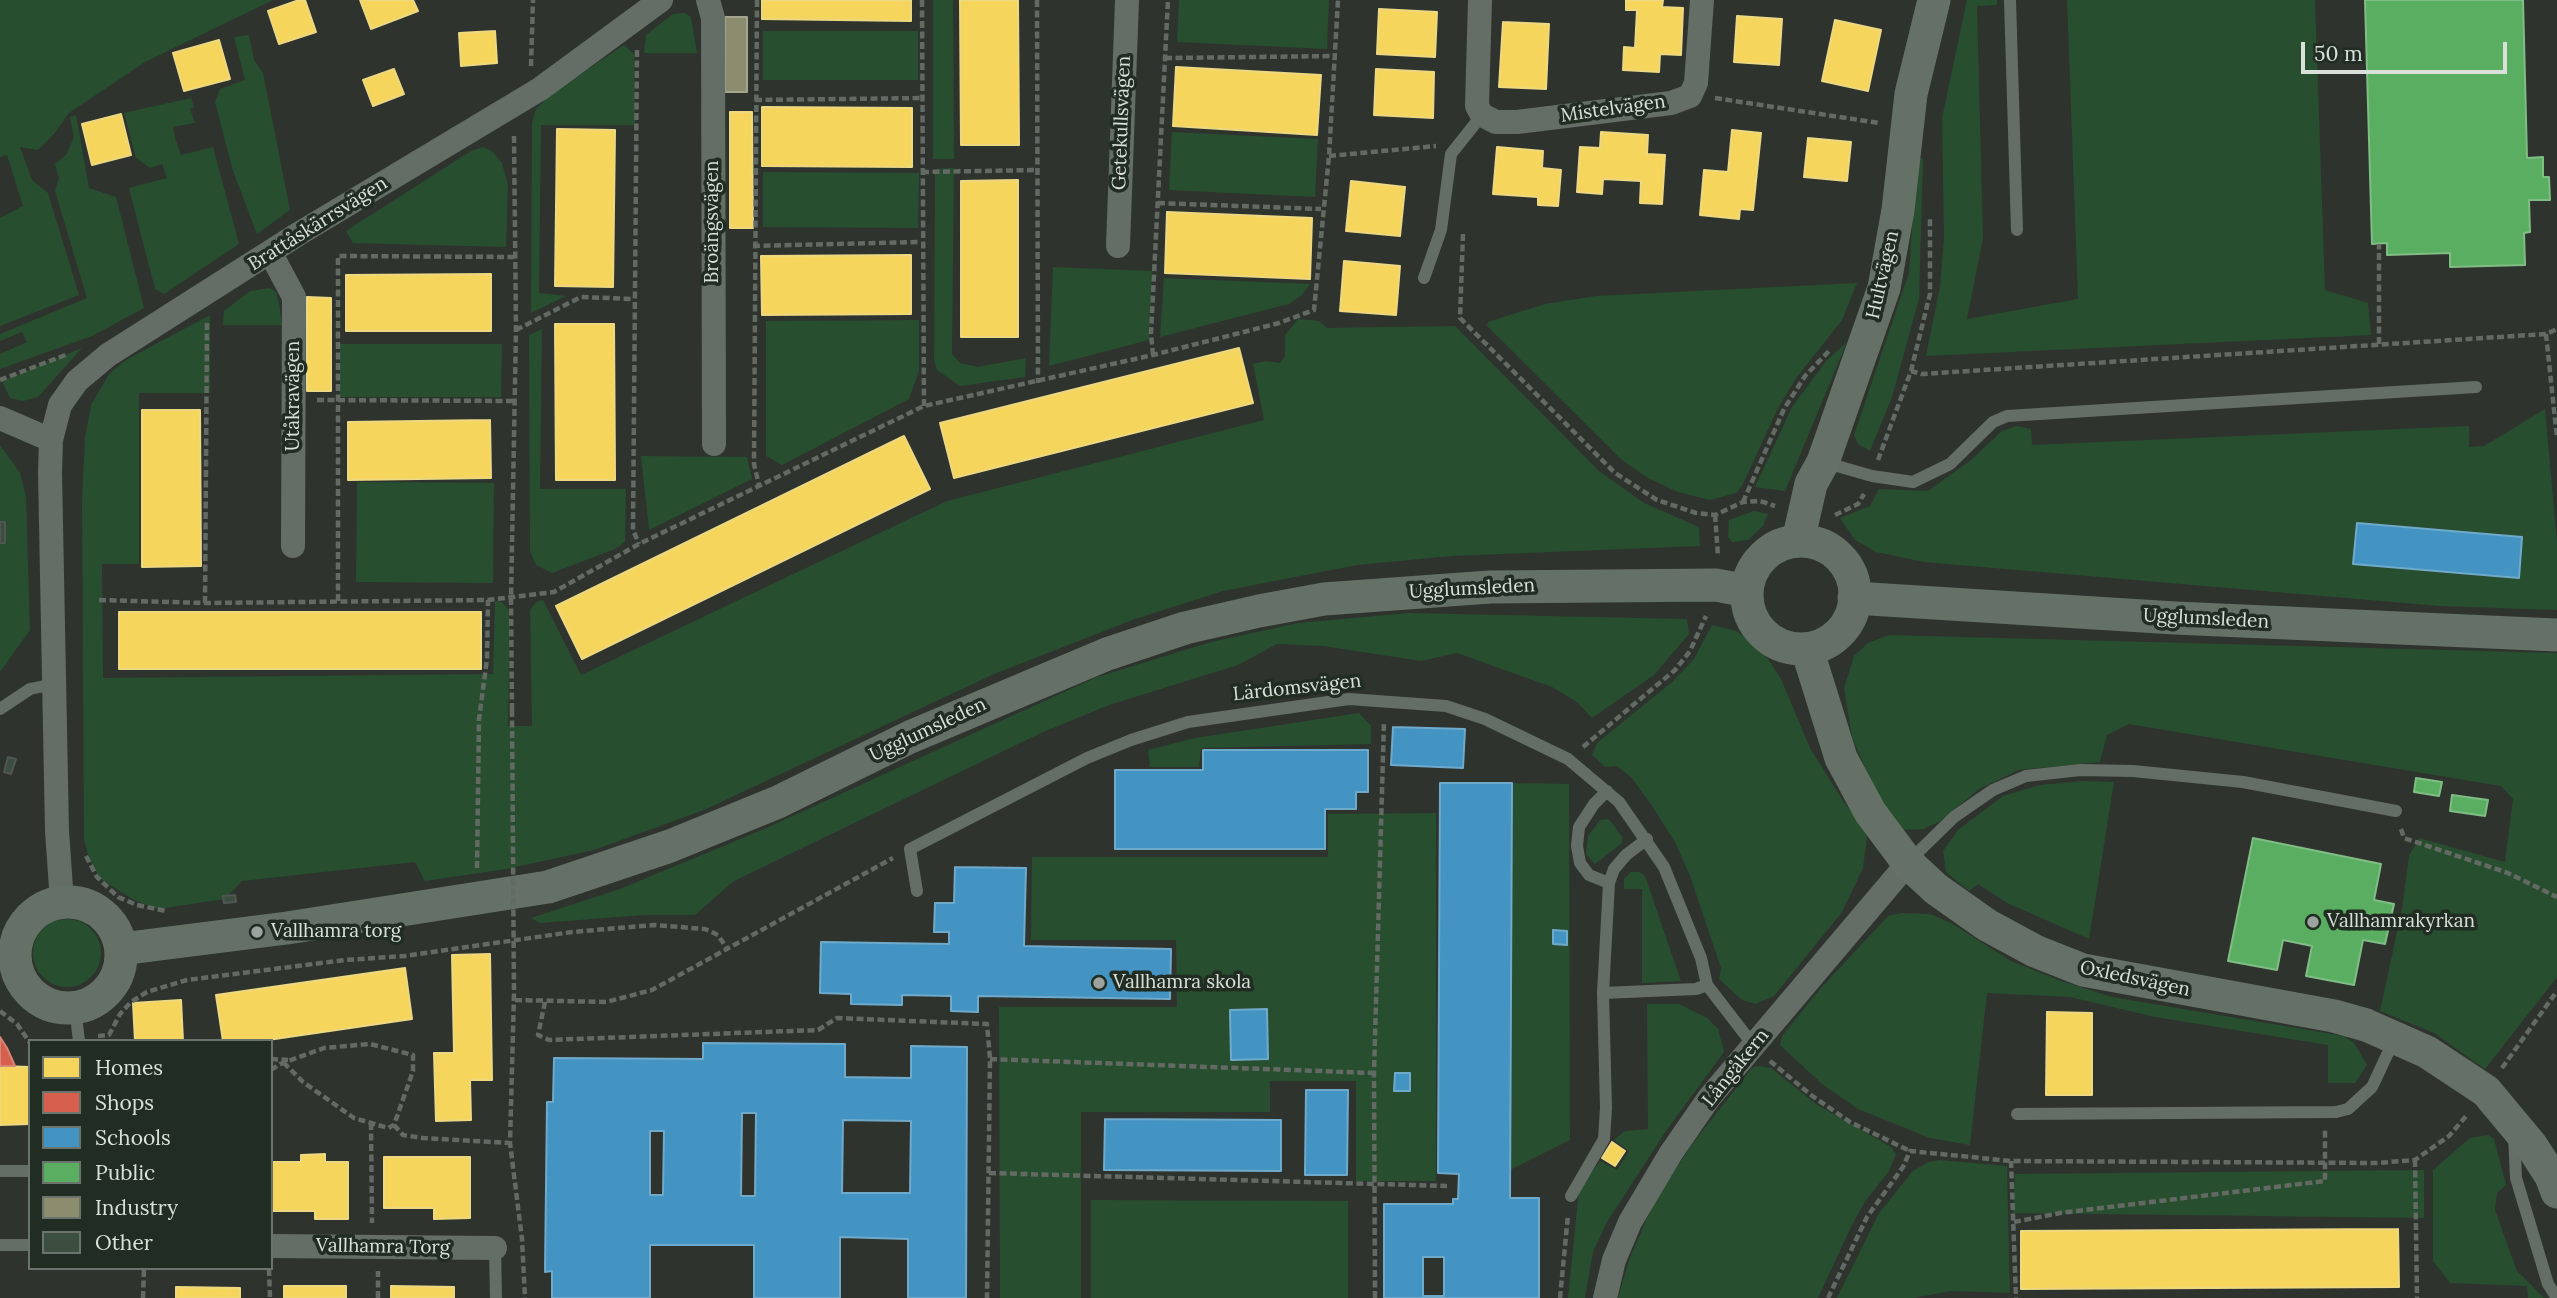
<!DOCTYPE html>
<meta charset="utf-8">
<style>
body{margin:0}
#map{position:relative;width:2557px;height:1298px;overflow:hidden;background:#2e332e;font-family:Lora,serif}
canvas{display:block}
.legend{position:absolute;left:28px;top:1039px;width:245px;height:231px;box-sizing:border-box;background:#212c22;border:2px solid #6b746c;margin:0;padding:9px 12px;list-style:none;font-size:21px;color:#d9e0da}
.legend li{display:flex;align-items:center;gap:14px;height:35px}
.legend b{width:35px;border:2px solid #6b746c}
.scale{position:absolute;left:2301px;top:42px;width:206px;height:32px;box-sizing:border-box;border:4px solid #d9e0da;border-top:0;padding-left:9px;font-size:21px;line-height:24px;white-space:nowrap;color:#d9e0da;-webkit-text-stroke:5px #212c22;paint-order:stroke}
</style>
<div id="map">
<canvas width="2557" height="1298"></canvas>
<ul class="legend">
<li><b style="height:19px;background:#f6d55c"></b>Homes</li>
<li><b style="height:19px;background:#d6604d"></b>Shops</li>
<li><b style="height:19px;background:#4393c3"></b>Schools</li>
<li><b style="height:19px;background:#5aae61"></b>Public</li>
<li><b style="height:19px;background:#8c8c6e"></b>Industry</li>
<li><b style="height:19px;background:#3c4e40"></b>Other</li>
</ul>
<div class="scale">50 m</div>
</div>
<script>
const ctx = document.querySelector('canvas').getContext('2d');
ctx.lineJoin = 'round';
function fillPath(path, color) { ctx.fillStyle = color; ctx.fill(path, 'evenodd'); }
const shape = rows => new Path2D(rows.map(r => 'M' + r).join(''));
function trace(path, color, width, dash) { ctx.strokeStyle = color; ctx.lineWidth = width; ctx.lineCap = dash ? 'butt' : 'round'; ctx.setLineDash(dash || []); ctx.stroke(path); }
function label(font, color, halo, rows, align = 'center') {
  ctx.font = font + ' Lora,serif'; ctx.lineWidth = 7; ctx.setLineDash([]); ctx.textBaseline = 'middle'; ctx.strokeStyle = halo; ctx.fillStyle = color; for (const [text, x, y, turn = 0] of rows) {
    ctx.save(); ctx.translate(x, y); ctx.rotate((+turn || 0) * Math.PI / 180); ctx.textAlign = isNaN(turn) ? turn : align; if (halo) ctx.strokeText(text, 0, 0); ctx.fillText(text, 0, 0); ctx.restore();
  }
}
fillPath(shape([
 [0,0,273,0,145,62,69,113,54,134,38,150,20,147,32,180,48,193,79,295,0,326,0,218,23,206,7,155,0,157],
 [933,0,953,0,954,159,933,159],
 [1179,0,1329,0,1327,49,1177,42],
 [1967,0,1997,0,1997,5,1977,6,1983,238,1967,319,2078,299,2067,0,2315,0,2325,290,2368,303,2371,335,1926,356,1940,287,1944,237,1942,118],
 [685,13,691,17,697,53,644,53,646,35,673,14],
 [763,31,918,31,918,80,763,80],
 [249,35,254,60,263,73,290,210,257,234,233,171,215,102,220,89,245,80,234,37],
 [624,45,634,54,635,125,541,125,539,293,566,296,531,313,532,123,536,109,551,94],
 [191,98,194,107,190,109,195,123,173,127,176,141,181,155,213,147,239,244,164,294,155,289,129,188,167,178,162,164,150,168,136,158,124,113],
 [76,115,89,188,116,197,144,308,92,336,0,369,0,354,27,342,22,332,0,341,0,334,87,298,55,191,59,178,55,164,66,155,74,137,70,117],
 [1172,132,1318,139,1315,197,1169,190],
 [483,147,492,151,502,163,508,185,506,247,353,243,346,231,471,151],
 [1917,157,1923,159,1919,299,1892,397,1870,451,1858,444,1854,435,1909,273],
 [954,168,952,354,960,363,978,367,1026,358,1025,377,960,386,937,370,934,360,935,169],
 [763,172,919,173,918,228,763,227],
 [1053,267,1152,271,1149,340,1049,366],
 [1164,278,1310,284,1302,295,1289,304,1160,337],
 [1857,283,1842,320,1797,377,1778,408,1742,486,1736,493,1710,500,1678,492,1648,478,1622,460,1487,326,1488,322,1545,304,1596,296],
 [270,288,276,292,279,302,282,325,223,325,224,311,250,291],
 [210,315,210,393,139,393,139,564,102,564,103,678,493,674,495,601,502,602,508,609,510,622,508,726,532,726,530,610,536,602,543,600,581,675,947,501,1264,420,1253,364,1266,361,1280,363,1285,356,1285,335,1298,319,1319,321,1327,328,1455,326,1599,471,1644,503,1699,527,1700,546,1452,556,1357,565,1223,591,1135,619,994,674,704,810,594,850,506,869,425,881,415,862,242,881,225,899,158,909,134,900,101,879,89,859,84,839,82,501,85,437,91,405,109,374,126,360],
 [919,320,919,371,909,399,782,465,766,456,766,321],
 [542,329,540,489,626,489,625,542,615,549,552,573,536,565,530,551,529,335],
 [1847,342,1785,491,1755,487,1792,407,1827,360],
 [340,344,502,344,501,397,340,397],
 [82,348,38,397,23,401,10,398,2,381],
 [2545,409,2557,542,2557,610,2439,606,1924,562,1876,552,1855,540,1840,518,1870,506,1879,489,1928,491,1971,460,2002,431,2017,426,2031,429,2032,445,2469,426,2469,447,2484,446],
 [0,445,20,473,26,497,30,630,0,672],
 [641,456,747,457,752,479,649,530],
 [357,482,494,483,493,583,356,582],
 [1754,511,1768,514,1763,526,1748,540,1732,542,1728,537,1729,520],
 [1408,613,1687,619,1689,634,1654,675,1592,718,1577,702,1552,687,1457,653,1421,661,1323,646,1277,644,1238,665,1109,705,1041,733,734,881,695,915,644,915,540,923,531,918,620,889,764,829,1097,677,1211,642,1298,623],
 [1712,625,1736,631,1756,644,1768,659,1781,679,1810,748,1845,804,1862,824,1867,837,1863,868,1842,912,1774,996,1756,1004,1742,1000,1719,979,1721,968,1690,876,1675,842,1652,806,1632,778,1617,766,1605,767,1592,755,1597,743,1672,682,1694,659],
 [1889,635,2557,653,2557,977,2485,1069,2434,1033,2380,1011,2402,909,2409,856,2419,838,2505,862,2513,799,2501,786,2129,724,2107,735,2100,762,2019,770,1979,789,1939,822,1923,829,1901,830,1878,797,1852,737,1844,688,1854,656,1868,643],
 [1359,713,1371,726,1371,744,1201,748,1199,767,1150,767,1148,750,1195,738],
 [2083,781,2114,782,2089,939,2007,903,1978,884,1969,891,1946,872,1943,851,1958,830,2003,796,2040,785],
 [1512,783,1569,784,1570,1140,1510,1170],
 [1436,813,1436,1181,1356,1181,1356,1081,1270,1081,1270,1112,1081,1112,1081,1298,1000,1298,999,1007,1177,1007,1176,940,1031,940,1032,857,1328,857,1328,814],
 [1609,819,1623,838,1621,844,1595,864,1586,854,1588,836,1600,820],
 [1631,872,1640,872,1645,876,1681,981,1642,983,1642,889,1624,889,1624,879],
 [1902,913,1930,914,1951,923,2011,961,2061,981,2112,997,2344,1036,2354,1043,2367,1065,2355,1083,2328,1083,2328,1045,2155,1017,2070,997,1987,993,1970,1145,1930,1138,1858,1109,1822,1084,1780,1045,1782,1036,1820,989,1888,916],
 '33 953a34 34 0 1 1 68 0a34 34 0 1 1-68 0Z',
 [1647,1004,1679,1004,1707,1018,1718,1029,1724,1052,1666,1131,1607,1222,1593,1252,1585,1298,1568,1298,1579,1190,1600,1161,1617,1170,1629,1151,1614,1140,1625,1131,1648,1129],
 [1758,1066,1771,1068,1816,1104,1891,1147,1896,1154,1889,1171,1864,1203,1850,1229,1818,1298,1618,1298,1629,1260,1655,1200,1693,1143,1752,1068],
 [2488,1135,2494,1139,2506,1185,2497,1193,2495,1210,2517,1271,2544,1298,2528,1298,2527,1286,2450,1283,2433,1261,2433,1170,2470,1138],
 [1940,1160,2007,1166,2010,1293,1951,1291,1914,1298,1837,1298,1879,1213,1913,1171,1928,1162],
 [2424,1170,2424,1218,2013,1213,2015,1174],
 [1091,1200,1348,1201,1348,1298,1091,1298]
]), '#284e30');
const homes = shape([
 [299,0,305,0,316,32,279,44,268,11,299,0],
 [360,0,413,0,418,11,371,29,360,0],
 [762,0,911,0,911,21,762,19,762,0],
 [960,0,1018,0,1019,145,961,145,960,0],
 [1626,0,1663,0,1662,7,1683,8,1681,55,1660,54,1659,72,1623,70,1624,47,1635,48,1637,10,1626,10,1626,0],
 [1379,9,1437,12,1435,57,1377,54,1379,9],
 [1737,16,1782,19,1779,65,1734,62,1737,16],
 [1835,20,1881,30,1868,91,1822,81,1835,20],
 [1503,22,1549,24,1546,89,1499,87,1503,22],
 [495,31,497,63,461,66,459,33,495,31],
 [219,40,230,79,184,91,173,53,219,40],
 [1176,67,1321,75,1317,135,1173,126,1176,67],
 [394,69,404,94,373,106,363,80,394,69],
 [1376,69,1434,72,1433,118,1374,115,1376,69],
 [762,107,912,108,912,167,762,166,762,107],
 [730,112,752,112,753,228,730,228,730,112],
 [121,114,131,155,92,165,82,124,121,114],
 [557,129,615,130,613,287,555,286,557,129],
 [1732,130,1761,133,1753,210,1740,209,1739,219,1700,215,1704,170,1728,172,1732,130],
 [1601,132,1648,135,1647,154,1665,155,1662,204,1640,203,1641,181,1603,179,1602,194,1577,192,1580,147,1600,148,1601,132],
 [1808,138,1851,142,1847,181,1804,177,1808,138],
 [1497,147,1543,151,1542,168,1561,170,1558,206,1538,205,1538,197,1493,194,1497,147],
 [1018,180,1018,337,961,337,961,181,1018,180],
 [1351,181,1405,187,1400,236,1346,231,1351,181],
 [1167,212,1312,218,1310,279,1165,273,1167,212],
 [911,255,911,314,762,315,761,256,911,255],
 [1344,261,1400,266,1396,315,1340,311,1344,261],
 [491,274,491,331,346,331,346,275,491,274],
 [307,297,331,298,331,391,307,391,307,297],
 [555,324,614,324,615,480,556,480,555,324],
 [1239,348,1253,403,954,478,940,423,1239,348],
 [142,410,200,410,201,566,142,567,142,410],
 [490,420,491,478,348,480,348,422,490,420],
 [904,436,930,489,582,659,556,606,904,436],
 [119,612,481,612,481,669,119,669,119,612],
 [490,954,492,1080,470,1080,471,1120,436,1121,434,1053,454,1053,452,955,490,954],
 [405,968,412,1019,261,1041,223,1041,216,995,405,968],
 [181,1000,183,1041,135,1041,133,1003,181,1000],
 [2047,1012,2092,1013,2092,1095,2046,1095,2047,1012],
 [0,1066,30,1067,30,1124,0,1125,0,1066],
 [1612,1142,1625,1151,1615,1166,1602,1158,1612,1142],
 [325,1154,325,1162,348,1162,348,1219,315,1219,315,1211,271,1211,271,1162,301,1162,301,1155,325,1154],
 [384,1157,470,1157,470,1218,434,1219,434,1208,384,1208,384,1157],
 [2398,1229,2399,1287,2021,1289,2021,1231,2398,1229],
 [284,1286,346,1286,346,1298,284,1298,284,1286],
 [391,1286,454,1287,454,1298,391,1298,391,1286],
 [176,1287,240,1288,240,1298,176,1298,176,1287]
]);
fillPath(homes, '#f6d55c');
trace(homes, '#edd882', 2);
const shops = shape([
 [0,1037,7,1048,15,1066,0,1066,0,1037]
]);
fillPath(shops, '#d6604d');
trace(shops, '#d78677', 2);
const schools = shape([
 [2357,523,2522,537,2519,578,2353,564,2357,523],
 [1393,727,1465,729,1463,768,1391,765,1393,727],
 [1203,750,1368,750,1368,792,1356,792,1356,809,1325,809,1325,849,1115,849,1115,770,1203,770,1203,750],
 [1440,783,1512,783,1510,1198,1539,1198,1539,1298,1384,1298,1384,1204,1453,1204,1453,1199,1458,1199,1459,1174,1438,1173,1440,783],
 [1423,1257,1444,1257,1444,1296,1423,1296,1423,1257],
 [955,867,1026,868,1024,946,1171,949,1170,999,978,996,978,1012,951,1011,951,996,902,995,902,1005,851,1004,851,994,820,993,821,942,949,944,949,932,934,932,935,903,954,903,955,867],
 [1553,930,1567,931,1567,945,1553,944,1553,930],
 [1267,1009,1268,1059,1231,1060,1230,1010,1267,1009],
 [703,1043,845,1044,845,1077,911,1078,911,1046,967,1047,966,1298,908,1298,908,1239,840,1237,840,1298,754,1298,754,1245,650,1245,650,1298,552,1298,552,1271,545,1272,547,1102,553,1102,554,1058,703,1059,703,1043],
 [742,1113,756,1113,755,1196,741,1196,742,1113],
 [843,1120,911,1121,910,1193,842,1193,843,1120],
 [650,1131,664,1131,663,1195,650,1195,650,1131],
 [1395,1073,1410,1073,1410,1091,1394,1091,1395,1073],
 [1306,1090,1348,1090,1347,1175,1305,1175,1306,1090],
 [1105,1119,1281,1120,1281,1171,1104,1170,1105,1119]
]);
fillPath(schools, '#4393c3');
trace(schools, '#70aaca', 2);
const public = shape([
 [2365,0,2523,0,2527,158,2543,157,2543,177,2549,177,2550,200,2529,200,2530,232,2524,233,2525,265,2450,267,2450,253,2387,255,2387,243,2372,244,2365,0],
 [2416,778,2442,782,2439,796,2414,792,2416,778],
 [2452,795,2488,800,2485,816,2450,811,2452,795],
 [2253,838,2381,864,2374,900,2394,904,2385,944,2363,940,2354,985,2306,976,2312,946,2283,940,2277,970,2228,961,2253,838]
]);
fillPath(public, '#5aae61');
trace(public, '#80bd85', 2);
const industry = shape([
 [725,17,747,17,747,92,725,92,725,17]
]);
fillPath(industry, '#8c8c6e');
trace(industry, '#a3a58e', 2);
const building = shape([
 [0,522,5,522,5,543,0,543,0,522],
 [8,757,16,759,11,774,4,772,8,757],
 [235,895,236,902,224,903,223,896,235,895]
]);
fillPath(building, '#3c4e40');
trace(building, '#515652', 2);
trace(shape([
 [757,0,754,464,759,485],
 [922,0,924,406],
 [1037,0,1038,383],
 [637,50,633,530,639,544],
 [1165,58,1335,56],
 [531,66,533,0],
 [1715,98,1879,123],
 [755,100,923,98],
 [1329,156,1436,146],
 [922,172,1036,170],
 [1158,203,1321,209],
 [1463,234,1460,318,1615,473,1657,500,1696,513,1715,515,1743,502,1760,501,1775,506],
 [753,246,921,242],
 [516,330,581,297,633,299],
 [2546,334,2557,438],
 [2379,344,2379,244],
 [1153,355,1151,334,1168,0],
 [1911,371,1930,294,1930,216],
 [0,380,68,354],
 [317,400,515,401],
 [1878,460,1911,371,1922,374,2546,334,2557,329],
 [1743,502,1784,409,1805,376,1830,350],
 [1715,515,1718,556],
 [1835,515,1858,504,1864,494],
 [99,600,205,603,488,600,554,592,639,544,924,406,1153,355,1279,323,1314,310,1329,156,1338,0],
 [338,601,338,256,516,257],
 [205,603,207,323],
 [512,710,511,599,516,330,514,135],
 [1583,747,1675,670,1690,651,1706,616],
 [2401,829,2404,838,2508,873,2557,897],
 [86,856,97,877,118,897,137,905,166,911],
 [477,868,479,719,487,659,488,600],
 [514,994,510,1143,522,1239,525,1298],
 [515,1000,606,1002,652,990,893,858],
 [545,1002,538,1035,549,1040,818,1030,837,1018,987,1024,990,1059,987,1298],
 [0,1011,17,1024,30,1043],
 [98,1036,109,1035,120,1014,131,1002,147,992,187,980,345,960,405,956,572,932,654,925,705,929,718,935,726,947],
 [271,1059,288,1060],
 [990,1059,1374,1073],
 [1770,1061,1811,1095,1850,1122,1910,1151],
 [2502,1068,2557,991],
 [271,1070,280,1064,284,1063,291,1060,324,1048,370,1044,413,1055,413,1071,394,1125,388,1128,354,1118,303,1082,284,1063],
 [371,1123,372,1223],
 [394,1125,403,1135,423,1138,510,1143],
 [2415,1160,2417,1298],
 [2011,1161,2016,1298],
 [989,1173,1447,1186],
 [2014,1222,2060,1213,2325,1181,2325,1130],
 [269,1269,270,1298],
 [143,1298,144,1268],
 [378,1298,378,1271],
 [1375,1298,1374,1073,1384,721],
 [1560,1298,1568,1215],
 [1828,1298,1867,1217,1903,1167,1910,1151,2011,1161,2377,1163,2415,1160,2449,1136,2467,1115]
]), '#636a64', 4.5, [7, 3.5]);
trace(shape([
 [2010,0,2017,230],
 [1424,278,1441,230,1451,154,1482,115],
 [1823,462,1872,476,1913,482,1950,464,1993,422,2007,416,2476,387],
 [0,709,30,689,54,684],
 [1607,791,1594,804,1579,827,1577,846,1580,863,1589,875,1609,883],
 [1908,862,1954,817,1993,790,2026,776,2080,770,2133,771,2243,782,2396,811],
 [917,891,910,849,1087,758,1131,740,1188,722,1349,699,1446,706,1485,719,1568,759,1619,802,1664,867,1701,958,1707,985,1754,1046],
 [1603,993,1696,989,1707,985],
 [75,1008,79,1041],
 [2017,1114,2336,1112,2348,1109,2372,1087,2394,1040],
 [2514,1135,2516,1178,2548,1284,2557,1298],
 [0,1171,30,1171],
 [1571,1196,1604,1139,1606,1108,1603,993,1609,883,1614,869,1626,855,1647,839],
 [0,1245,30,1245],
 [495,1248,496,1298]
]), '#656e66', 12);
trace(shape([
 [708,0,713,18,714,444],
 [1480,0,1477,106,1482,115,1496,122,1517,122,1671,103,1690,96,1696,83,1702,0],
 [1118,246,1127,0],
 [270,252,294,297,293,546],
 [0,418,51,440],
 [62,902,57,831,50,472,51,440,60,405,77,381,108,355,300,233,540,89,661,0],
 [271,1246,495,1248],
 [1605,1298,1614,1260,1630,1222,1671,1153,1709,1098,1908,863]
]), '#656e66', 24);
trace(shape([
 [1798,541,1811,484,1823,462,1884,288,1898,210,1911,94,1934,0],
 '1747 595a54 54 0 1 1 108 0a54 54 0 1 1-108 0Z',
 [1854,598,2175,618,2557,635],
 [1807,649,1841,758,1870,812,1908,863,1936,889,1987,925,2035,951,2083,970,2334,1016,2366,1025,2427,1052,2486,1091,2531,1145,2551,1176,2557,1192],
 '15 955a53 53 0 1 1 106 0a53 53 0 1 1-106 0Z',
 [121,949,287,928,548,887,670,846,778,802,910,737,1107,654,1185,628,1259,611,1324,599,1490,587,1716,585,1747,591]
]), '#657167', 33);
trace(shape([
 [512,710,514,994]
]), '#636a64', 4.5, [7, 3.5]);
for (const [x, y, r, color] of [
 [2313,922,7,"#9da39e"],
 [257,932,7,"#9da39e"],
 [1099,983,7,"#9da39e"]
]) { const dot = new Path2D(); dot.arc(x, y, r, 0, 2 * Math.PI); ctx.fillStyle = color; ctx.fill(dot); trace(dot, '#212c22', 2.5); }
label('19px', '#d9e0da', '#212c22', [
 ["Mistelvägen",1613,109,-8],
 ["Getekullsvägen",1122,123,-88],
 ["Broängsvägen",713,222,-90],
 ["Brattåskärrsvägen",318,224,-32],
 ["Hultvägen",1883,275,-77],
 ["Utåkravägen",294,396,-90],
 ["Ugglumsleden",1472,589,-3],
 ["Ugglumsleden",2206,619,3],
 ["Lärdomsvägen",1297,688,-6],
 ["Ugglumsleden",928,730,-25],
 ["Oxledsvägen",2135,979,12],
 ["Långåkern",1736,1068,-51],
 ["Vallhamra Torg",383,1247,1]
]);
label('19px', '#d9e0da', '#212c22', [
 ["Vallhamrakyrkan",2327,922],
 ["Vallhamra torg",271,932],
 ["Vallhamra skola",1113,983]
], 'left');
</script>
